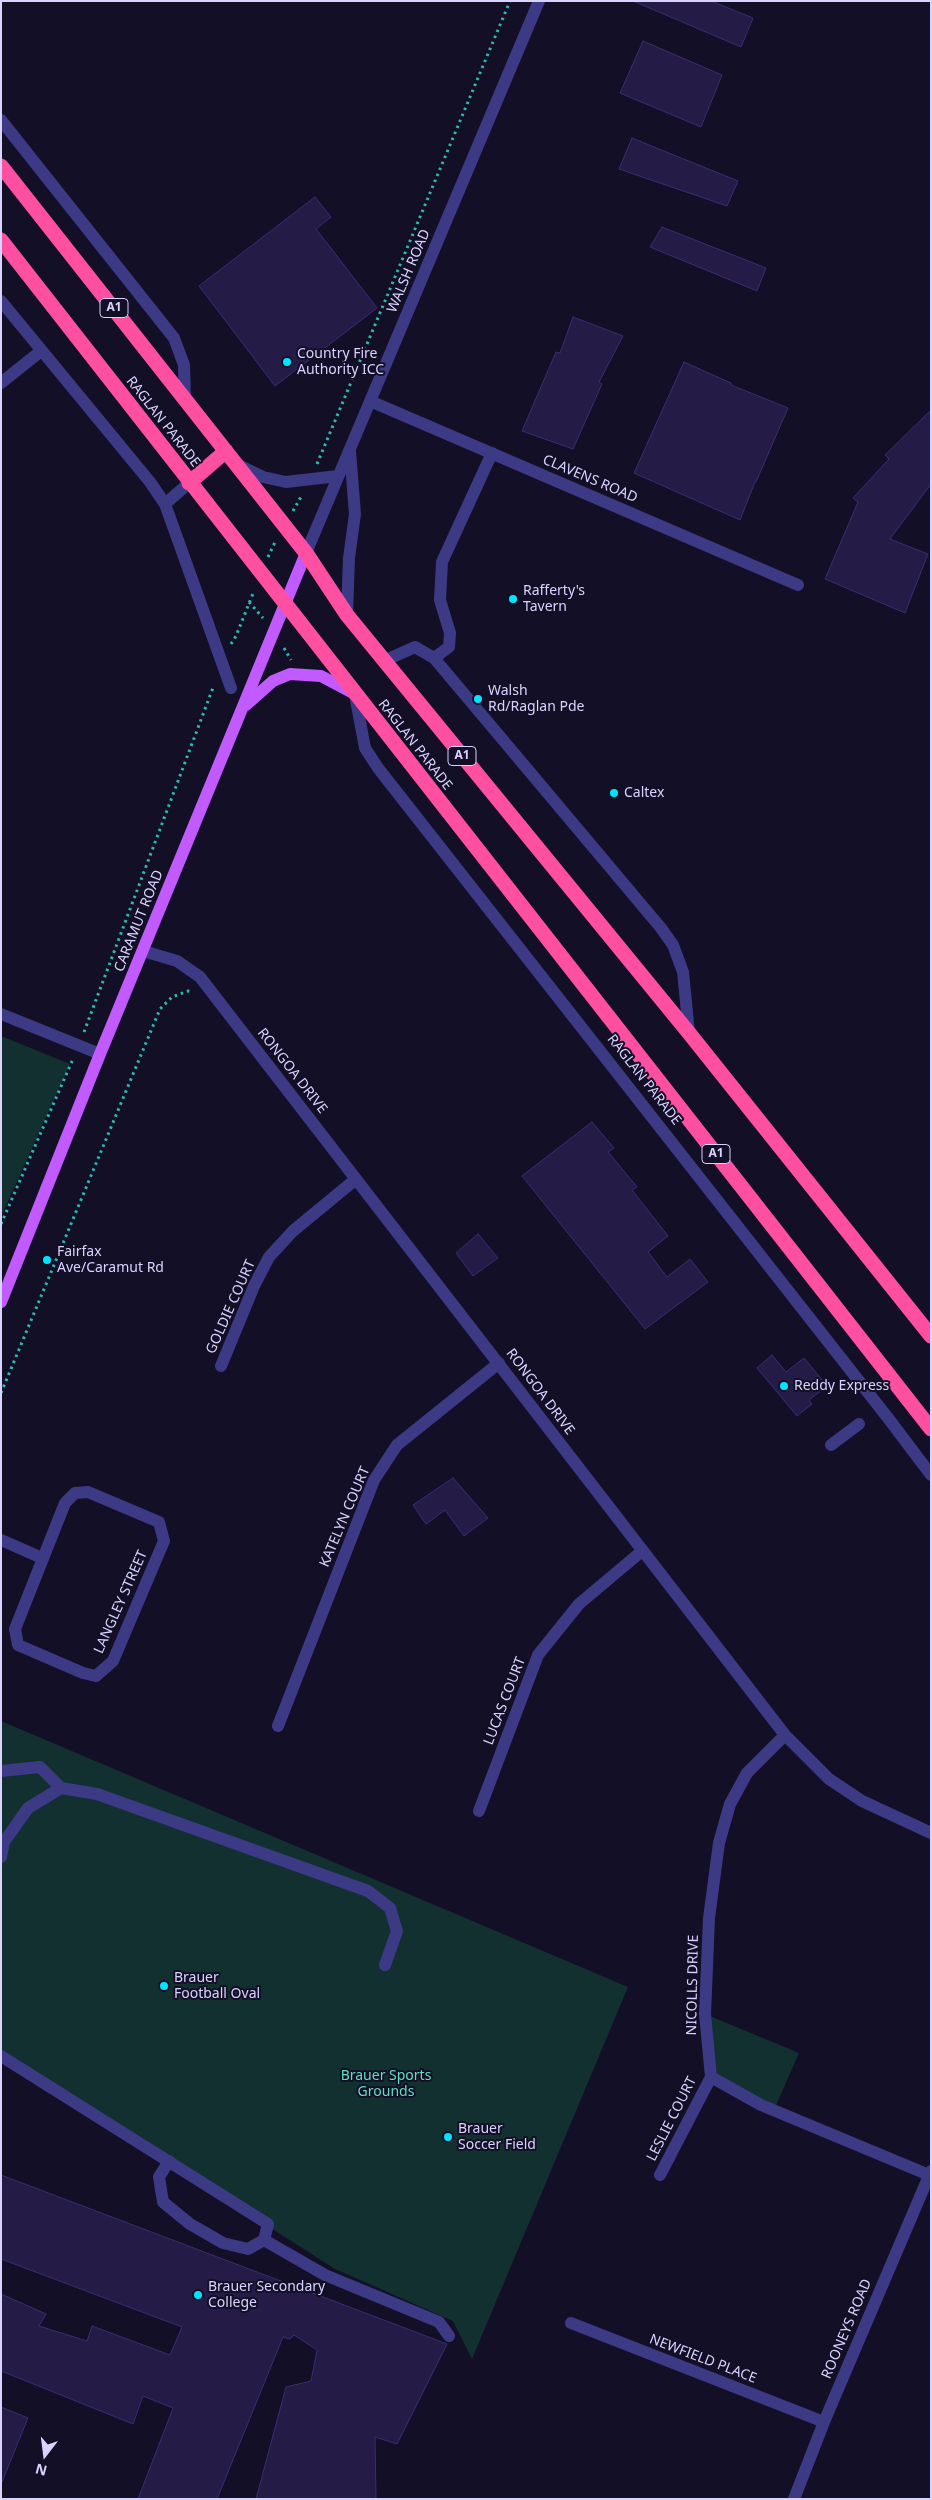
<!DOCTYPE html>
<style>
body{margin:0}
#map{position:relative;width:932px;height:2500px;overflow:hidden;background:#130f26;font-family:"Noto Sans",sans-serif}
canvas{display:block}
.frame{position:absolute;inset:0;border:2px solid #d9d4ff;pointer-events:none}
.north{position:absolute;left:20px;top:2430px;width:50px;height:50px;-webkit-text-stroke:4px #130f26;paint-order:stroke;rotate:195deg;font-size:14px;font-weight:700;line-height:20px;text-align:center;color:#d9d4ff}
.north::after{content:'';display:block;margin:auto;width:18px;height:22px;background:#d9d4ff;clip-path:polygon(50% 0,100% 100%,50% 72%,0 100%)}
</style>
<div id="map">
<canvas width="932" height="2500"></canvas>
<div class="frame"></div>
<div class="north">N</div>
</div>
<script>
const ctx = document.querySelector('canvas').getContext('2d');
ctx.lineJoin = 'round';
function fillPath(path, color) { ctx.fillStyle = color; ctx.fill(path, 'evenodd'); }
const shape = rows => new Path2D(rows.map(r => 'M' + r).join(''));
function trace(path, color, width, dash) { ctx.strokeStyle = color; ctx.lineWidth = width; ctx.lineCap = dash ? 'butt' : 'round'; ctx.setLineDash(dash || []); ctx.stroke(path); }
function label(font, color, halo, rows, align = 'center') {
  ctx.font = font + ' "Noto Sans",sans-serif'; ctx.lineWidth = 4; ctx.setLineDash([]); ctx.textBaseline = 'middle'; ctx.strokeStyle = halo; ctx.fillStyle = color; for (const [text, x, y, turn = 0] of rows) {
    ctx.save(); ctx.translate(x, y); ctx.rotate((+turn || 0) * Math.PI / 180); ctx.textAlign = isNaN(turn) ? turn : align; if (halo) ctx.strokeText(text, 0, 0); ctx.fillText(text, 0, 0); ctx.restore();
  }
}
fillPath(shape([
 [1,1036,70,1064,1,1217],
 [1,1721,628,1987,472,2359,453,2321,335,2269,1,2056],
 [705,2014,799,2053,774,2110,711,2077]
]), '#12302f');
const building = shape([
 [633,1,711,1,753,18,741,47,633,1],
 [643,41,722,75,701,127,620,93,643,41],
 [632,138,738,181,727,206,619,169,632,138],
 [315,197,331,217,316,229,377,308,275,386,199,286,315,197],
 [662,227,766,268,757,291,650,247,662,227],
 [573,317,623,336,599,382,602,384,573,449,522,431,556,352,560,353,573,317],
 [684,362,731,383,731,385,788,408,756,482,755,482,740,520,634,473,684,362],
 [931,410,931,484,890,539,928,554,905,613,825,579,858,502,853,498,889,459,885,455,931,410],
 [592,1122,614,1148,608,1152,637,1187,632,1190,668,1236,648,1252,667,1277,690,1259,708,1282,645,1329,522,1176,592,1122],
 [478,1234,498,1258,473,1276,456,1253,478,1234],
 [772,1355,786,1372,804,1358,827,1386,809,1400,812,1404,797,1416,757,1368,772,1355],
 [453,1478,488,1518,464,1536,445,1510,426,1524,413,1505,453,1478],
 [1,2175,447,2344,397,2444,375,2437,376,2499,256,2499,286,2387,311,2381,317,2350,294,2335,290,2339,283,2337,217,2499,138,2499,173,2408,143,2396,133,2424,1,2371,1,2294,46,2314,39,2326,87,2341,92,2326,170,2355,182,2327,1,2259,1,2175],
 [1,2407,28,2418,2,2482,1,2482,1,2407]
]);
fillPath(building, '#241b47');
trace(building, '#3b2d73', 1);
trace(shape([
 [317,464,510,1],
 [293,511,302,495],
 [268,557,276,540],
 [249,602,263,618],
 [231,644,236,636,254,591],
 [284,648,291,660],
 [84,1032,214,685],
 [1,1224,73,1059],
 [1,1393,160,1009,172,997,188,991,193,992]
]), '#2fb8b0', 3, [2.5, 4]);
trace(shape([
 [1,120,174,338,184,365,185,397],
 [1,301,150,482,165,504,231,688],
 [1,383,41,351],
 [370,401,798,585],
 [238,465,263,477,286,482,338,476],
 [165,504,189,483],
 [306,553,539,1],
 [347,615,349,558,355,514,350,451],
 [434,658,449,647,450,633,440,600,442,562,492,453],
 [386,660,415,647,434,658,661,928,673,945,683,972,689,1033],
 [355,695,365,748,378,768,888,1418,931,1475],
 [143,951,177,961,200,977,785,1735,829,1779,862,1801,931,1833],
 [1,1014,100,1054],
 [221,1366,254,1286,269,1257,293,1231,356,1179],
 [831,1445,859,1424],
 [88,1492,159,1522,164,1541,113,1661,96,1676,83,1673,18,1645,15,1629,65,1503,75,1493,88,1492],
 [1,1540,42,1558],
 [278,1726,374,1480,397,1445,499,1363],
 [785,1735,747,1773,730,1804,719,1843,709,1918,705,2014,711,2077,761,2105,929,2175],
 [1,1771,40,1767,61,1788],
 [479,1811,538,1655,579,1604,642,1551],
 [1,1857,4,1842,28,1808,61,1788,97,1794,368,1891,390,1908,397,1931,385,1965],
 [1,2056,268,2224,264,2240,248,2249,223,2243,190,2224,163,2202,159,2177,169,2161],
 [660,2175,711,2077],
 [264,2240,325,2275,439,2322,449,2336],
 [571,2323,824,2422],
 [794,2499,824,2422,931,2171]
]), '#3d3a85', 12);
trace(shape([
 [246,705,273,681,290,674,321,676,353,693],
 [1,1302,100,1054,306,553]
]), '#c25bff', 12);
trace(shape([
 [1,166,306,553,347,615,689,1033,931,1336],
 [1,240,931,1429],
 [189,483,226,451]
]), '#ff4fa3', 15);
for (const [x, y, r, color] of [
 [287,362,5,"#00e5ff"],
 [513,599,5,"#00e5ff"],
 [478,699,5,"#00e5ff"],
 [614,793,5,"#00e5ff"],
 [47,1260,5,"#00e5ff"],
 [784,1386,5,"#00e5ff"],
 [164,1986,5,"#00e5ff"],
 [448,2137,5,"#00e5ff"],
 [198,2295,5,"#00e5ff"]
]) { const dot = new Path2D(); dot.arc(x, y, r, 0, 2 * Math.PI); ctx.fillStyle = color; ctx.fill(dot); trace(dot, '#130f26', 2); }
for (const [x, y, w] of [
 [114,308,28],
 [462,756,28],
 [716,1154,28]
]) { const box = new Path2D(); box.roundRect(x - w / 2, y - 9.5, w, 19, 4); ctx.fillStyle = '#130f26'; ctx.fill(box); trace(box, '#d9d4ff', 1); }
label('bold 12px', '#d9d4ff', null, [
 ["A1",114,308],
 ["A1",462,756],
 ["A1",716,1154]
]);
label('14px', '#d9d4ff', '#130f26', [
 ["WALSH ROAD",409,271,-67],
 ["RAGLAN PARADE",163,422,52],
 ["CLAVENS ROAD",590,479,23],
 ["RAGLAN PARADE",415,745,52],
 ["CARAMUT ROAD",139,921,-68],
 ["RONGOA DRIVE",292,1071,52],
 ["RAGLAN PARADE",644,1080,52],
 ["GOLDIE COURT",231,1307,-66],
 ["RONGOA DRIVE",540,1392,53],
 ["KATELYN COURT",345,1517,-67],
 ["LANGLEY STREET",121,1602,-66],
 ["LUCAS COURT",505,1701,-69],
 ["NICOLLS DRIVE",693,1985,-89],
 ["LESLIE COURT",672,2119,-63],
 ["ROONEYS ROAD",847,2329,-67],
 ["NEWFIELD PLACE",703,2359,21]
]);
label('14px', '#d9d4ff', '#130f26', [
 ["Country Fire",297,354],
 ["Authority ICC",297,370],
 ["Rafferty's",523,591],
 ["Tavern",523,607],
 ["Walsh",488,691],
 ["Rd/Raglan Pde",488,707],
 ["Caltex",624,793],
 ["Fairfax",57,1252],
 ["Ave/Caramut Rd",57,1268],
 ["Reddy Express",794,1386],
 ["Brauer",174,1978],
 ["Football Oval",174,1994],
 ["Brauer",458,2129],
 ["Soccer Field",458,2145],
 ["Brauer Secondary",208,2287],
 ["College",208,2303]
], 'left');
label('14px', '#5fe0c0', '#130f26', [
 ["Brauer Sports",386,2076],
 ["Grounds",386,2092]
]);
</script>
